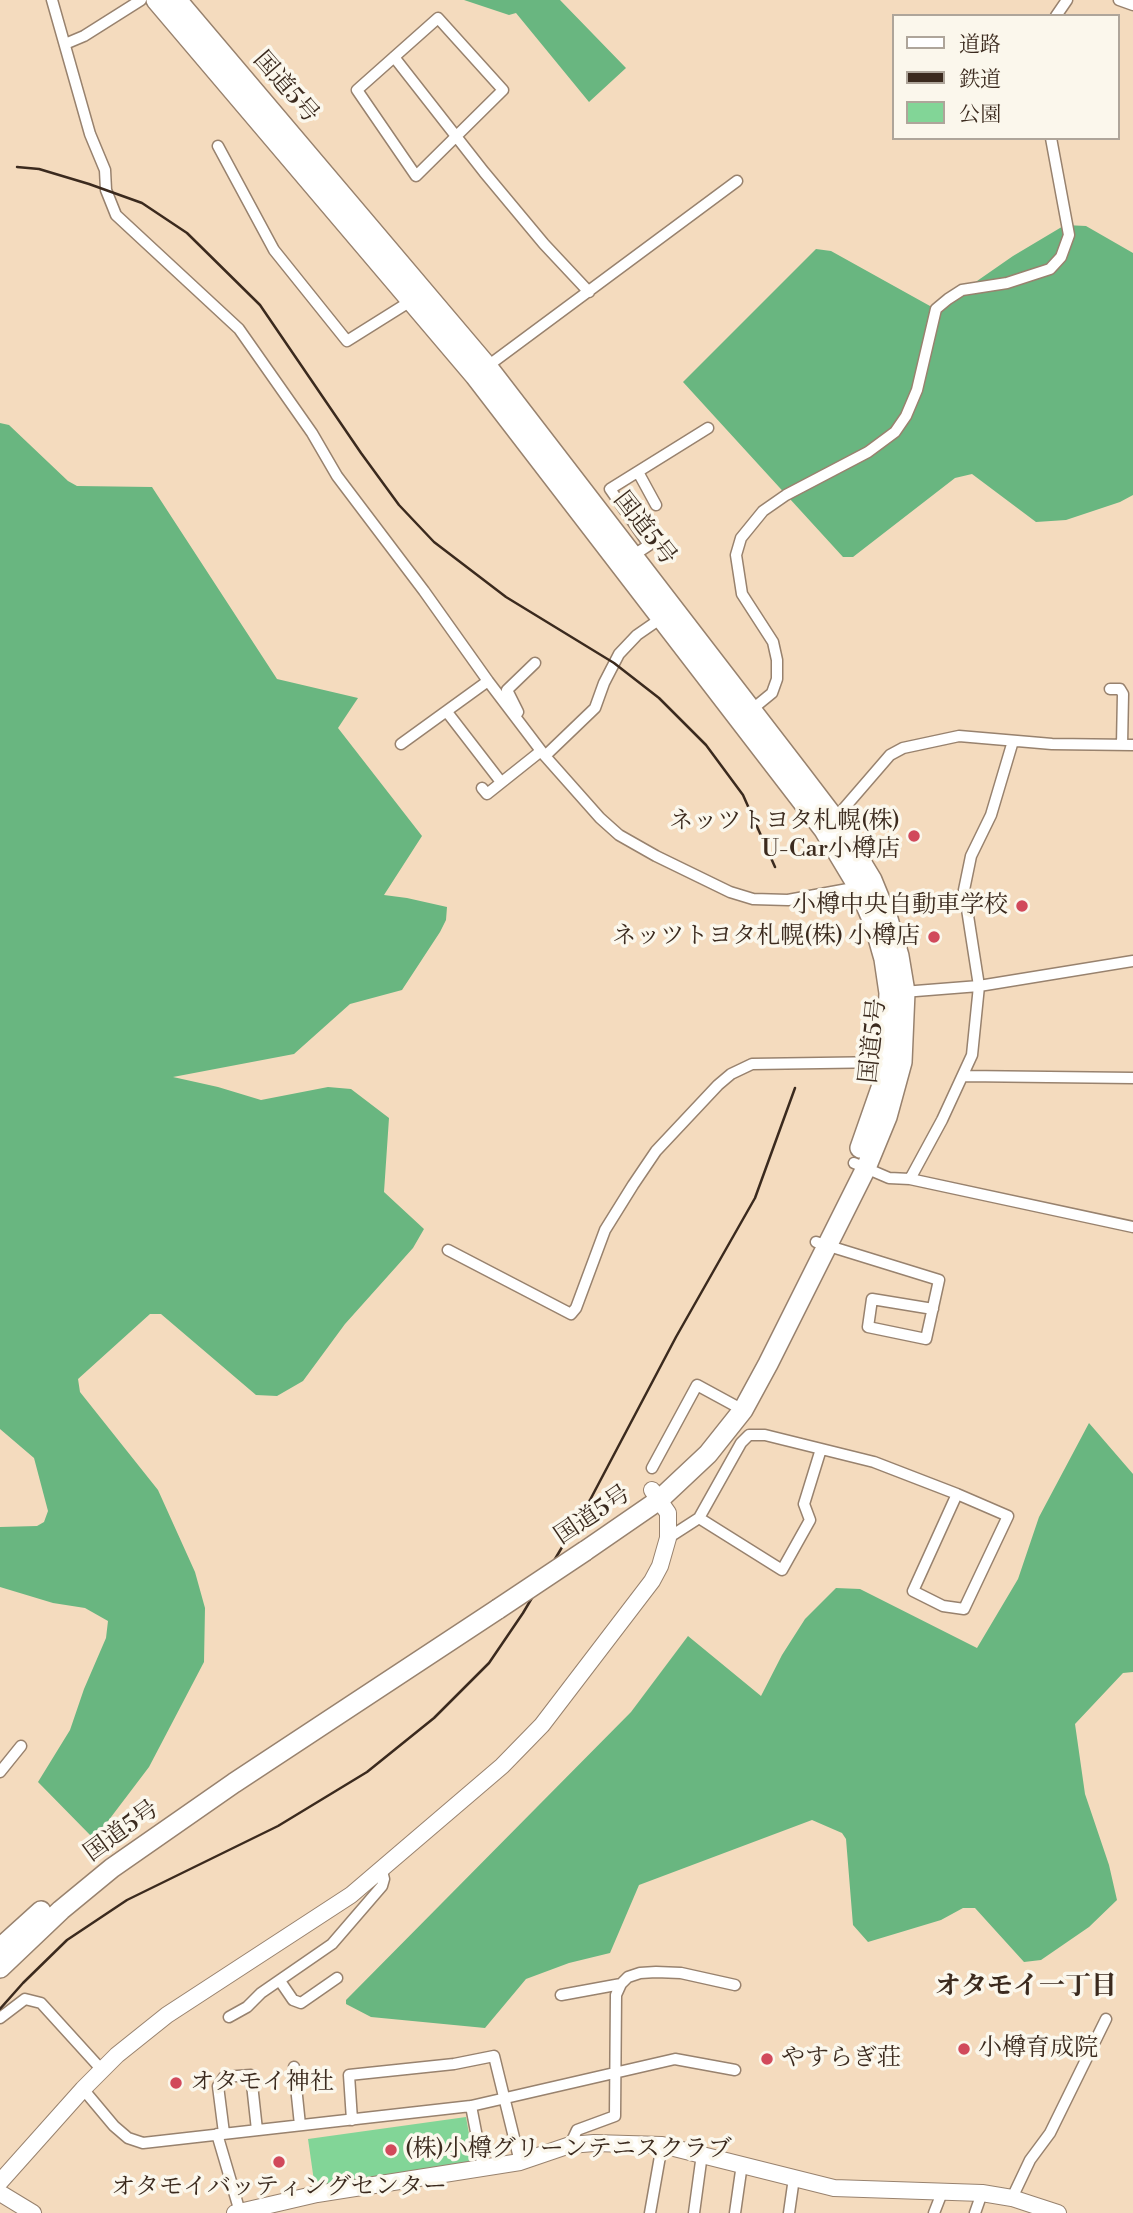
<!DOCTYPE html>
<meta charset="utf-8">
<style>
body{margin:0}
#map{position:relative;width:1133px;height:2213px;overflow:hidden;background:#f4dbbe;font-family:"Libre Bodoni","Noto Serif JP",serif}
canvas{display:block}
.legend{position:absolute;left:892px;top:14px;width:228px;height:126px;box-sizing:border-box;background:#fbf7ec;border:2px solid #aea59a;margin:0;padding:9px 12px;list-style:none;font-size:21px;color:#3b2a1e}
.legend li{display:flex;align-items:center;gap:14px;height:35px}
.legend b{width:35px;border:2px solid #aea59a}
</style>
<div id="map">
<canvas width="1133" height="2213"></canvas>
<ul class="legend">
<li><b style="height:9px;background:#fff"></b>道路</li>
<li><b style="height:9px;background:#3b2a1e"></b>鉄道</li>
<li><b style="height:19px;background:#82d597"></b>公園</li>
</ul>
</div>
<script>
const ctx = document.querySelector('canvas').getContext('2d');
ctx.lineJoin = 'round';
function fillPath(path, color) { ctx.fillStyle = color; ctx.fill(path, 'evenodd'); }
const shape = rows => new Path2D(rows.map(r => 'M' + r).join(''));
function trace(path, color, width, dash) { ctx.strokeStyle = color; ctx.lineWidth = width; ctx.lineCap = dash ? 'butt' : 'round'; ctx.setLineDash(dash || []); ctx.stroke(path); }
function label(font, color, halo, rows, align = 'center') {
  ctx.font = font + ' "Libre Bodoni","Noto Serif JP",serif'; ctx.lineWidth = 7; ctx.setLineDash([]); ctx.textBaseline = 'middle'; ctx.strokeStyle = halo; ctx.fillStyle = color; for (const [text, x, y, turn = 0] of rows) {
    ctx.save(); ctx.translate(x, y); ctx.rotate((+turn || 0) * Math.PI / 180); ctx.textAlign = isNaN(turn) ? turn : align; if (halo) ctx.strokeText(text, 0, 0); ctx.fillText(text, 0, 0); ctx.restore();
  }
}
fillPath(shape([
 [466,2117,474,2162,315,2188,308,2139]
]), '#82d597');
fillPath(shape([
 [464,0,560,0,626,68,589,102,516,13,509,15],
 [1065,225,1086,226,1133,253,1133,495,1120,502,1066,520,1036,522,972,474,955,478,853,557,843,557,683,382,816,249,831,251,930,306,941,306,1013,256],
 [0,423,9,425,68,481,77,486,152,487,277,679,358,698,338,728,422,836,384,895,407,898,447,907,446,920,440,932,402,990,350,1004,294,1054,173,1077,218,1087,261,1100,328,1087,351,1089,389,1118,384,1192,424,1229,413,1248,345,1324,303,1381,277,1396,256,1395,161,1314,150,1314,78,1379,80,1392,158,1490,195,1572,205,1608,204,1662,149,1767,102,1829,92,1837,38,1782,70,1730,84,1689,106,1638,108,1621,85,1608,53,1603,0,1587,0,1527,37,1526,44,1522,48,1511,34,1458,0,1429],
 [1089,1423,1133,1474,1133,1672,1123,1673,1075,1724,1085,1794,1109,1865,1117,1900,1089,1927,1041,1960,1024,1962,975,1908,963,1908,941,1920,868,1942,853,1925,846,1839,842,1833,812,1820,639,1885,610,1953,569,1963,526,1979,485,2028,371,2017,346,2004,346,2000,631,1712,688,1636,761,1696,782,1655,805,1619,836,1588,860,1589,977,1648,1018,1579,1039,1517]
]), '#69b680');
const street = shape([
 [52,0,90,134,105,170,106,190,116,215,239,329,312,433,337,476,424,591,488,681,545,756,600,818,619,835,656,856,730,892,753,899,788,900,848,889,857,885],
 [1119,0,1133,5],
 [1056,16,1067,0],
 [438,18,503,90,416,176,357,90,438,18],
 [65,44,84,36,141,0],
 [394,57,484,172,544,244,589,292],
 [218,146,274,250,347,341,414,299],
 [485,368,737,181],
 [638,472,656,505],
 [631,557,649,545,610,489,708,428],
 [1110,689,1120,689,1123,694,1122,745],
 [750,711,772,693,777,679,777,660,773,642,742,594,736,555,741,538,763,511,786,495,868,452,895,432,906,416,917,390,936,309,948,299,962,290,1007,283,1050,269,1061,257,1069,235,1051,138],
 [447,712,501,782],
 [516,715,518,712,507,690,535,663],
 [401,744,488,681],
 [545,756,595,708,604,683,619,654,637,635,663,617],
 [482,788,487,794,541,751],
 [833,821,890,755,903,748,959,736,1052,744,1133,745],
 [903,992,979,986,1133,961],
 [964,1076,1133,1078],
 [854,1163,889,1178,910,1179,1133,1227],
 [910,1179,942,1120,972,1055,979,986,964,890,971,856,991,815,1013,741],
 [816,1242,939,1280,926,1339,868,1327,872,1299,933,1309],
 [448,1250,571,1314,576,1308,605,1230,633,1185,656,1151,718,1085,731,1074,752,1064,889,1062],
 [652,1468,697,1385,743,1410],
 [699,1518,782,1570,810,1520,804,1504,821,1449],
 [668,1538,699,1518,741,1443,749,1435,765,1435,874,1462,957,1494,1008,1516,964,1609,943,1606,913,1591,957,1494],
 [0,1772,21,1746],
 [280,1981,293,2000,301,2003,337,1978],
 [561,1995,621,1984],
 [229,2017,247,2007,261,1993,332,1944,382,1886,384,1879,382,1871],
 [0,2018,25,1999,41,2003,101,2069],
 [294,2067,300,2125],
 [83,2089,114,2126,128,2138,143,2143,471,2106,675,2059,735,2070],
 [471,2106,483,2168],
 [352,2120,349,2075,454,2064,494,2056,520,2162],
 [224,2133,218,2086,224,2077,251,2075,257,2130],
 [217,2134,240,2212],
 [570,2145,577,2130,615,2116,616,1995,621,1984,628,1977,640,1973,656,1972,681,1973,735,1985],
 [1012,2198,1030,2160,1050,2133,1106,2019],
 [650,2213,662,2145],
 [694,2213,702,2154],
 [735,2213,742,2164],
 [789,2213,794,2178],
 [934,2213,943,2190],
 [975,2213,982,2193]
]);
const secondary = shape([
 [0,2182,83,2089,117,2055,167,2015,351,1895,502,1766,542,1725,652,1581,660,1566,668,1538,668,1513,652,1490],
 [0,2193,33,2213],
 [235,2213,317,2194,520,2162,570,2145,594,2143,662,2145,834,2188,982,2193,1012,2198,1058,2213]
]);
const highway = shape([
 [156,0,475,376,824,830,857,885,874,924,884,959,889,993,886,1062,881,1088,860,1148],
 [177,0,487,366,800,773,835,819,872,880,888,919,899,956,905,992,902,1062,887,1117,866,1168,768,1364,743,1410,708,1454,659,1500,585,1551],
 [0,1948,41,1911],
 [0,1968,61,1910,112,1868,234,1783,498,1609]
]);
trace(street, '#98826e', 13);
trace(secondary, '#98826e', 18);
trace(highway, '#98826e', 22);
trace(street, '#fff', 10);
trace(secondary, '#fff', 16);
trace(highway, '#fff', 19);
trace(shape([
 [17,167,39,169,89,184,142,203,187,233,260,305,361,453,399,505,434,542,506,597,614,663,659,698,706,745,743,795,775,867],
 [0,2009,23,1983,67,1940,127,1900,278,1826,367,1772,434,1718,489,1663,523,1613,590,1500,676,1337,755,1198,795,1088]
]), '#3b2a1e', 2.5);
const highwayBridge = shape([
 [498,1609,585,1551]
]);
trace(highwayBridge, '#98826e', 22, []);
trace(highwayBridge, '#fff', 19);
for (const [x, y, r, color] of [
 [914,836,7,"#d1495b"],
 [1022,906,7,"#d1495b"],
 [934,937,7,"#d1495b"],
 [964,2049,7,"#d1495b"],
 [767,2059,7,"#d1495b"],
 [176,2083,7,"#d1495b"],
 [391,2150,7,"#d1495b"],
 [279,2162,7,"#d1495b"]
]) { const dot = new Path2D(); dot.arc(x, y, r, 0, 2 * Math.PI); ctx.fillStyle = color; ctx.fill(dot); trace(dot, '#fbf7ec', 2.5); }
label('24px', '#3b2a1e', '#fbf7ec', [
 ["国道5号",285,88,49],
 ["国道5号",644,529,52],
 ["国道5号",874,1041,-84],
 ["国道5号",593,1516,-34],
 ["国道5号",122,1832,-36]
]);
label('24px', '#3b2a1e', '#fbf7ec', [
 ["ネッツトヨタ札幌(株)",900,822,"right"],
 ["U-Car小樽店",900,850,"right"],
 ["小樽中央自動車学校",1008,906,"right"],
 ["ネッツトヨタ札幌(株) 小樽店",920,937,"right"],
 ["小樽育成院",978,2049],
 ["やすらぎ荘",781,2059],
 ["オタモイ神社",190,2083],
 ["(株)小樽グリーンテニスクラブ",405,2150],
 ["オタモイバッティングセンター",279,2188,"center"]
], 'left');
label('bold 26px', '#3b2a1e', '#fbf7ec', [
 ["オタモイ一丁目",1026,1988]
]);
</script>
